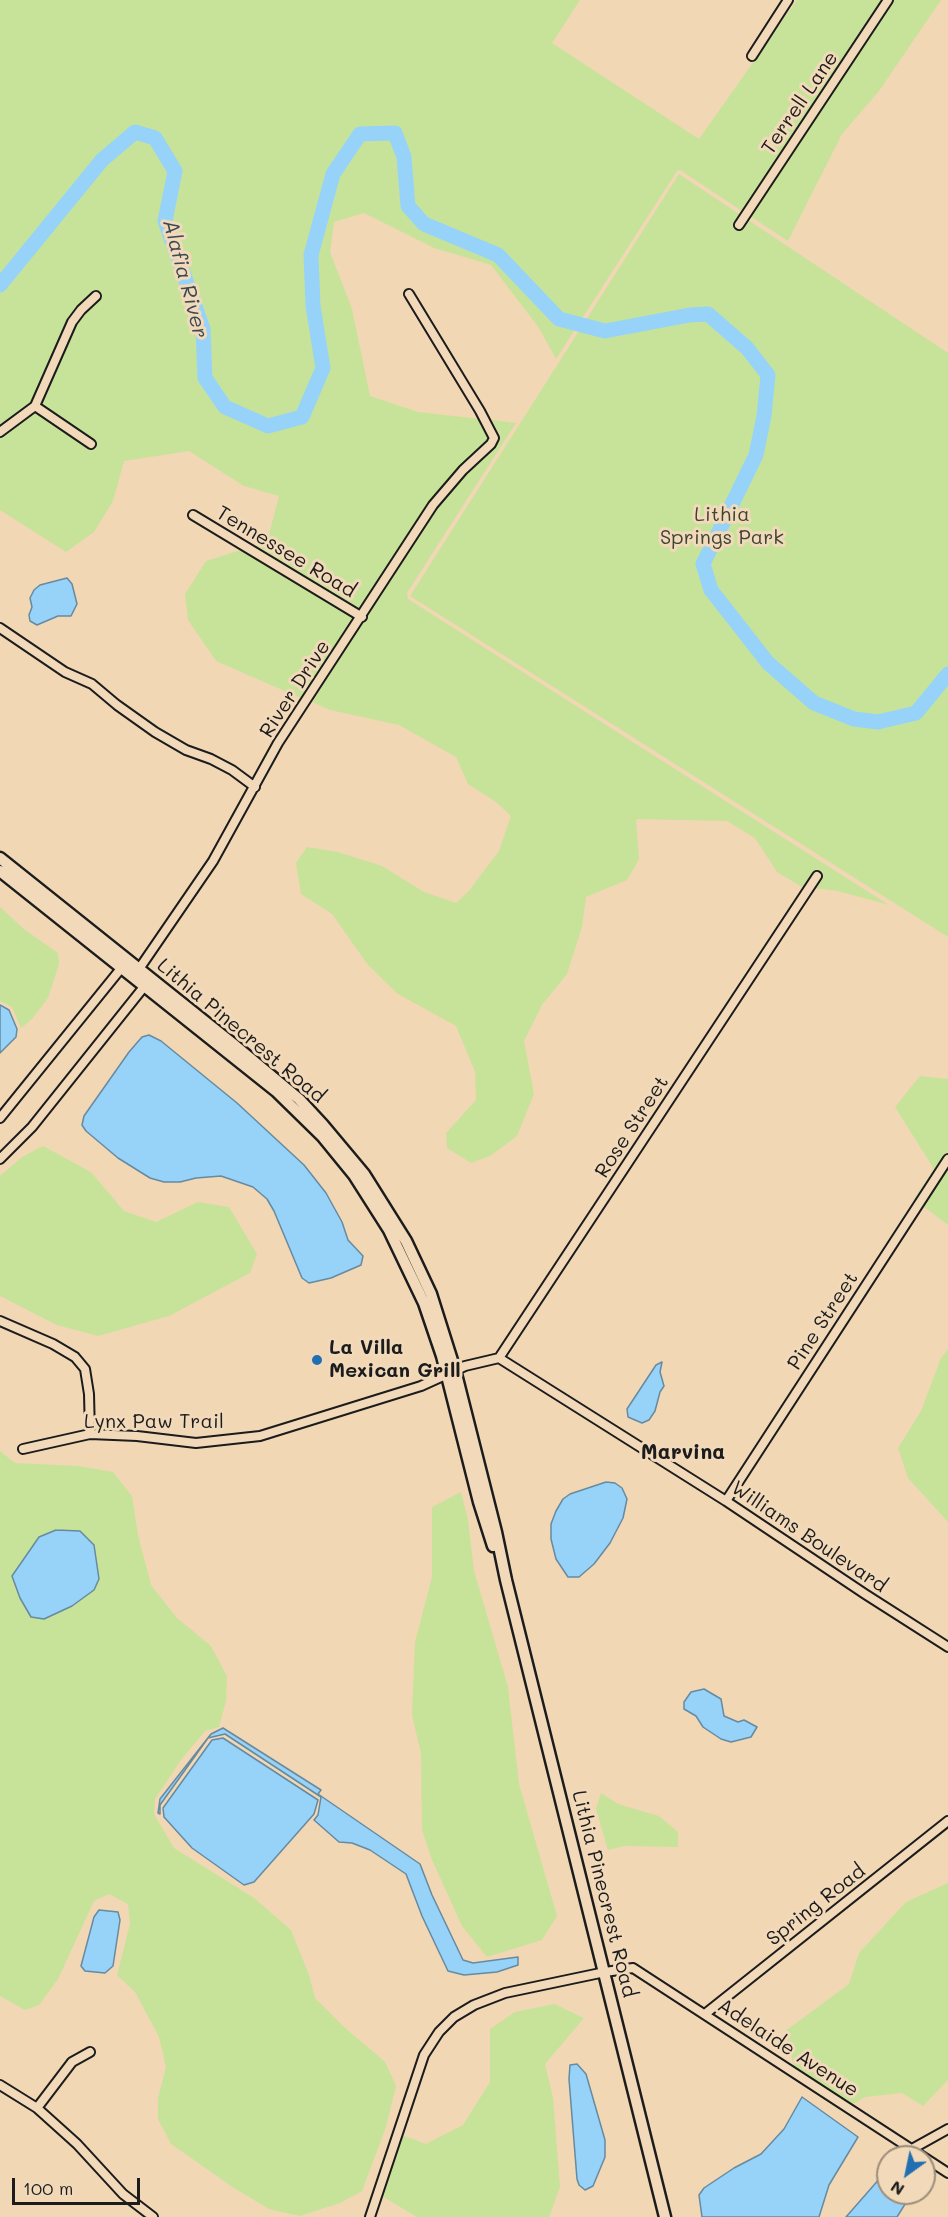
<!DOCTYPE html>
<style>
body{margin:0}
#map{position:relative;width:948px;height:2217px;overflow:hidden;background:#f1d7b4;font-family:Mali,sans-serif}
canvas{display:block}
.north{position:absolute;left:876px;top:2145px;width:60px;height:60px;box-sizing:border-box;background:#f1d9b9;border:2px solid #9c8d7a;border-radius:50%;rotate:213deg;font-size:16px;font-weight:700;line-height:24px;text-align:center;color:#1c1c1c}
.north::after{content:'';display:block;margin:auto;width:21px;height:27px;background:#1f6fb2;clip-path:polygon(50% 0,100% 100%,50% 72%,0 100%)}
.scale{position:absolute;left:12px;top:2178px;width:128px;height:27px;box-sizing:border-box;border:3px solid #1c1c1c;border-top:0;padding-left:8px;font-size:18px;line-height:21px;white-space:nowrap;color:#1c1c1c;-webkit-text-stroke:4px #f1d9b9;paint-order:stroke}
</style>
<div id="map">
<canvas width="948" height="2217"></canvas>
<div class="north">N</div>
<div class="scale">100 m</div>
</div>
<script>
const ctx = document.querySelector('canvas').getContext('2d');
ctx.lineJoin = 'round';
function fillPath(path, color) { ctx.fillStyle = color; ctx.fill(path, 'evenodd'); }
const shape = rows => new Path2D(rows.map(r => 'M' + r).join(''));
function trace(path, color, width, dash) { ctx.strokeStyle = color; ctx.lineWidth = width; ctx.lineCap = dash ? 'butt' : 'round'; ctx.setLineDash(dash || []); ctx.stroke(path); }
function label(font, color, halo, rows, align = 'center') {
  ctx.font = font + ' Mali,sans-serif'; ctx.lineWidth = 6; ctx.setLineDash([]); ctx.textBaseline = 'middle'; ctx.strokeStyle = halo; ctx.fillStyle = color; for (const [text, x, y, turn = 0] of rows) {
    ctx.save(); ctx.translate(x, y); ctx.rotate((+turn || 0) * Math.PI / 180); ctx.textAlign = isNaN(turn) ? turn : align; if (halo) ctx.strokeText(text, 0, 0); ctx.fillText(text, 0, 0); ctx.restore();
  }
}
fillPath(shape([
 [0,0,580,0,552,43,699,139,797,0,883,0,742,211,680,170,677,171,556,359,539,328,491,265,434,248,364,213,334,222,330,252,352,309,370,396,418,412,480,419,489,438,460,467,430,502,361,611,254,546,267,542,279,496,244,486,189,451,124,461,113,501,94,532,66,552,0,510,0,438,34,412,92,450,97,442,40,404,76,324,84,312,102,297,97,290,78,306,57,343,31,403,0,427],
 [893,0,941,0,879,91,842,134,788,241,750,216],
 [679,174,948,353,948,937,410,596],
 [492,420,516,423,407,593,408,599,889,905,838,891,813,888,823,874,816,869,804,887,802,887,777,872,755,838,727,821,636,819,639,859,627,880,586,897,582,927,567,974,542,1005,524,1041,534,1094,517,1136,490,1156,471,1163,447,1148,446,1133,476,1100,475,1072,456,1026,398,994,368,965,332,914,301,894,296,863,307,847,338,852,382,866,424,892,456,903,468,892,499,851,511,816,496,802,468,784,456,757,399,725,330,710,312,702,437,508,466,473,500,440,500,435],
 [241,550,355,619,303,699,216,661,188,620,185,594,206,561],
 [0,907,25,930,58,953,59,964,48,998,32,1019,21,1028,12,1007,0,1001],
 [920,1076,948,1079,948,1151,916,1201,914,1199,934,1169,895,1107],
 [43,1146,91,1172,124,1211,156,1222,198,1202,229,1207,257,1254,250,1273,169,1316,98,1336,57,1325,0,1296,0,1176,22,1157],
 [948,1167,948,1225,923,1206],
 [948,1349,948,1522,908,1478,898,1448,921,1411,941,1358],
 [0,1451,15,1463,78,1466,113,1472,132,1496,138,1535,151,1585,177,1618,211,1646,227,1676,226,1701,219,1727,205,1731,181,1760,155,1799,154,1814,174,1848,254,1898,291,1930,309,1975,315,1998,344,2027,385,2062,396,2086,385,2130,362,2191,340,2203,300,2216,269,2209,234,2188,171,2144,158,2119,158,2098,166,2067,159,2037,135,1992,117,1975,130,1924,128,1904,109,1894,94,1901,58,1979,39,2005,25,2010,0,1996],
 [39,1537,72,1606,44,1619,31,1617,13,1576],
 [461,1492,468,1520,474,1571,508,1687,519,1784,557,1916,542,1940,487,1957,462,1926,432,1860,422,1830,421,1754,412,1715,415,1642,432,1577,432,1507],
 [601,1793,618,1804,659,1816,678,1832,678,1847,625,1846,608,1850,596,1809],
 [948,1883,948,2080,923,2106,902,2093,865,2097,853,2104,794,2066,784,2032,849,1984,859,1953,906,1902],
 [554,2004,584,2018,545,2064,553,2098,560,2187,549,2217,417,2217,382,2196,402,2135,426,2144,463,2125,490,2082,490,2029,515,2012]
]), '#c7e39a');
const water = shape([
 [67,578,72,584,77,604,71,616,58,616,37,625,30,621,29,615,32,607,30,598,34,590,40,585,67,578],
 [0,1005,9,1010,17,1029,16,1037,0,1053,0,1005],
 [149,1035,161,1041,237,1103,304,1165,326,1193,342,1222,348,1240,363,1256,361,1265,331,1278,309,1283,302,1278,274,1211,267,1199,253,1187,221,1176,196,1178,180,1182,164,1182,150,1178,118,1158,86,1131,82,1125,84,1116,129,1052,142,1037,149,1035],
 [662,1362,660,1372,664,1386,660,1392,655,1411,649,1420,642,1423,628,1417,627,1409,656,1365,662,1362],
 [606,1482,615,1483,622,1488,627,1499,623,1518,610,1543,594,1564,579,1577,568,1577,556,1559,551,1539,551,1524,556,1511,563,1499,570,1494,606,1482],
 [56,1530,80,1531,94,1545,99,1579,94,1590,72,1606,44,1619,31,1617,20,1598,12,1576,39,1537,56,1530],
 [704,1689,721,1699,724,1716,738,1722,744,1720,757,1727,751,1737,731,1742,721,1739,703,1727,696,1716,684,1709,684,1702,691,1692,704,1689],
 [223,1728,321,1790,318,1794,420,1864,432,1895,463,1960,473,1963,518,1957,518,1965,497,1972,464,1975,448,1971,422,1916,406,1874,370,1850,352,1843,339,1842,314,1820,318,1815,321,1797,225,1734,208,1738,160,1805,160,1814,158,1813,160,1799,211,1734,223,1728],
 [223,1738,318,1800,314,1814,254,1882,244,1885,192,1848,164,1817,163,1808,212,1740,223,1738],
 [99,1910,118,1912,120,1920,113,1966,105,1973,85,1971,81,1966,94,1917,99,1910],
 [577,2064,586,2074,605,2140,605,2157,593,2186,585,2190,579,2185,577,2179,569,2079,570,2065,577,2064],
 [802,2097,858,2137,829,2185,819,2217,702,2217,699,2195,704,2188,734,2168,761,2154,784,2129,802,2097],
 [888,2169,888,2193,912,2193,897,2217,846,2217,888,2169]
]);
fillPath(water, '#97d3f8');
trace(water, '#668aa0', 1.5);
trace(shape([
 [0,285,102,160,135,132,155,138,175,171,165,221,203,329,205,378,225,407,268,426,302,417,323,368,313,306,311,255,333,174,360,134,395,133,404,157,408,206,424,224,498,255,559,319,605,331,690,315,708,314,747,348,768,375,764,416,756,455,703,564,711,590,768,663,814,703,854,719,878,722,916,713,948,674]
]), '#97d3f8', 15);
const minor = shape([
 [752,56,788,0],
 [739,225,888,0],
 [35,406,91,444],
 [0,432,35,406,72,322,81,310,96,296],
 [193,515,362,617],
 [0,628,65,672,92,684,117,705,155,732,186,750,211,759,232,770,255,787],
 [139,969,213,861,278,743,433,505,463,470,491,444,494,438,480,411,409,294],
 [0,1118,123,966],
 [0,1159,32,1127,147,983],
 [0,1321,53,1344,75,1357,85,1369,89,1394,90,1434],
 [499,1358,726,1501,865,1594,948,1647],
 [23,1449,90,1434,137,1436,196,1443,260,1436,421,1386,465,1366,499,1358,817,876],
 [726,1501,948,1159],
 [705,2014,948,1821],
 [0,2085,37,2108,77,2144,123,2194,153,2217],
 [37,2108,72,2062,90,2052],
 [912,2149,948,2129],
 [370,2217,424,2055,439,2032,454,2017,474,2005,505,1993,605,1972,633,1968,948,2173]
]);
const secondary = shape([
 [0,858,233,1044,299,1099,323,1125,364,1174,406,1241,431,1294,455,1370,496,1532,506,1580,665,2217],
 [0,871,276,1091,323,1137,354,1175,389,1230,424,1303,442,1356,479,1502,493,1546]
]);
trace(minor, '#1c1c1c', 12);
trace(secondary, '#1c1c1c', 15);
trace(minor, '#f1d9b9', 8);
trace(secondary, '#f1d9b9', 10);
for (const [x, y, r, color] of [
 [317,1360,6,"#1f6fb2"]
]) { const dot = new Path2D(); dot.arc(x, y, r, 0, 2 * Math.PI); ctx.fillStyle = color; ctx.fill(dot); trace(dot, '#f1d9b9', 2); }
label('20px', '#1c1c1c', '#f1d9b9', [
 ["Terrell Lane",800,103,-56],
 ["Tennessee Road",286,552,31],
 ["River Drive",295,689,-57],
 ["Lithia Pinecrest Road",241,1031,40],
 ["Rose Street",632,1127,-57],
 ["Pine Street",823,1321,-57],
 ["Lynx Paw Trail",154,1422],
 ["Williams Boulevard",809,1537,34],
 ["Lithia Pinecrest Road",604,1894,76],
 ["Spring Road",816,1905,-38],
 ["Adelaide Avenue",788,2048,33]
]);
label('20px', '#3e4435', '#f1d9b9', [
 ["Lithia",722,515],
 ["Springs Park",722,538]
]);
label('bold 20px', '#1c1c1c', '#f1d9b9', [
 ["La Villa",329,1348],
 ["Mexican Grill",329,1371]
], 'left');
label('italic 21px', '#3b4a53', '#f1d9b9', [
 ["Alafia River",185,279,75]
]);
label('bold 21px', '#1c1c1c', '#f1d9b9', [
 ["Marvina",683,1453]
]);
</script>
